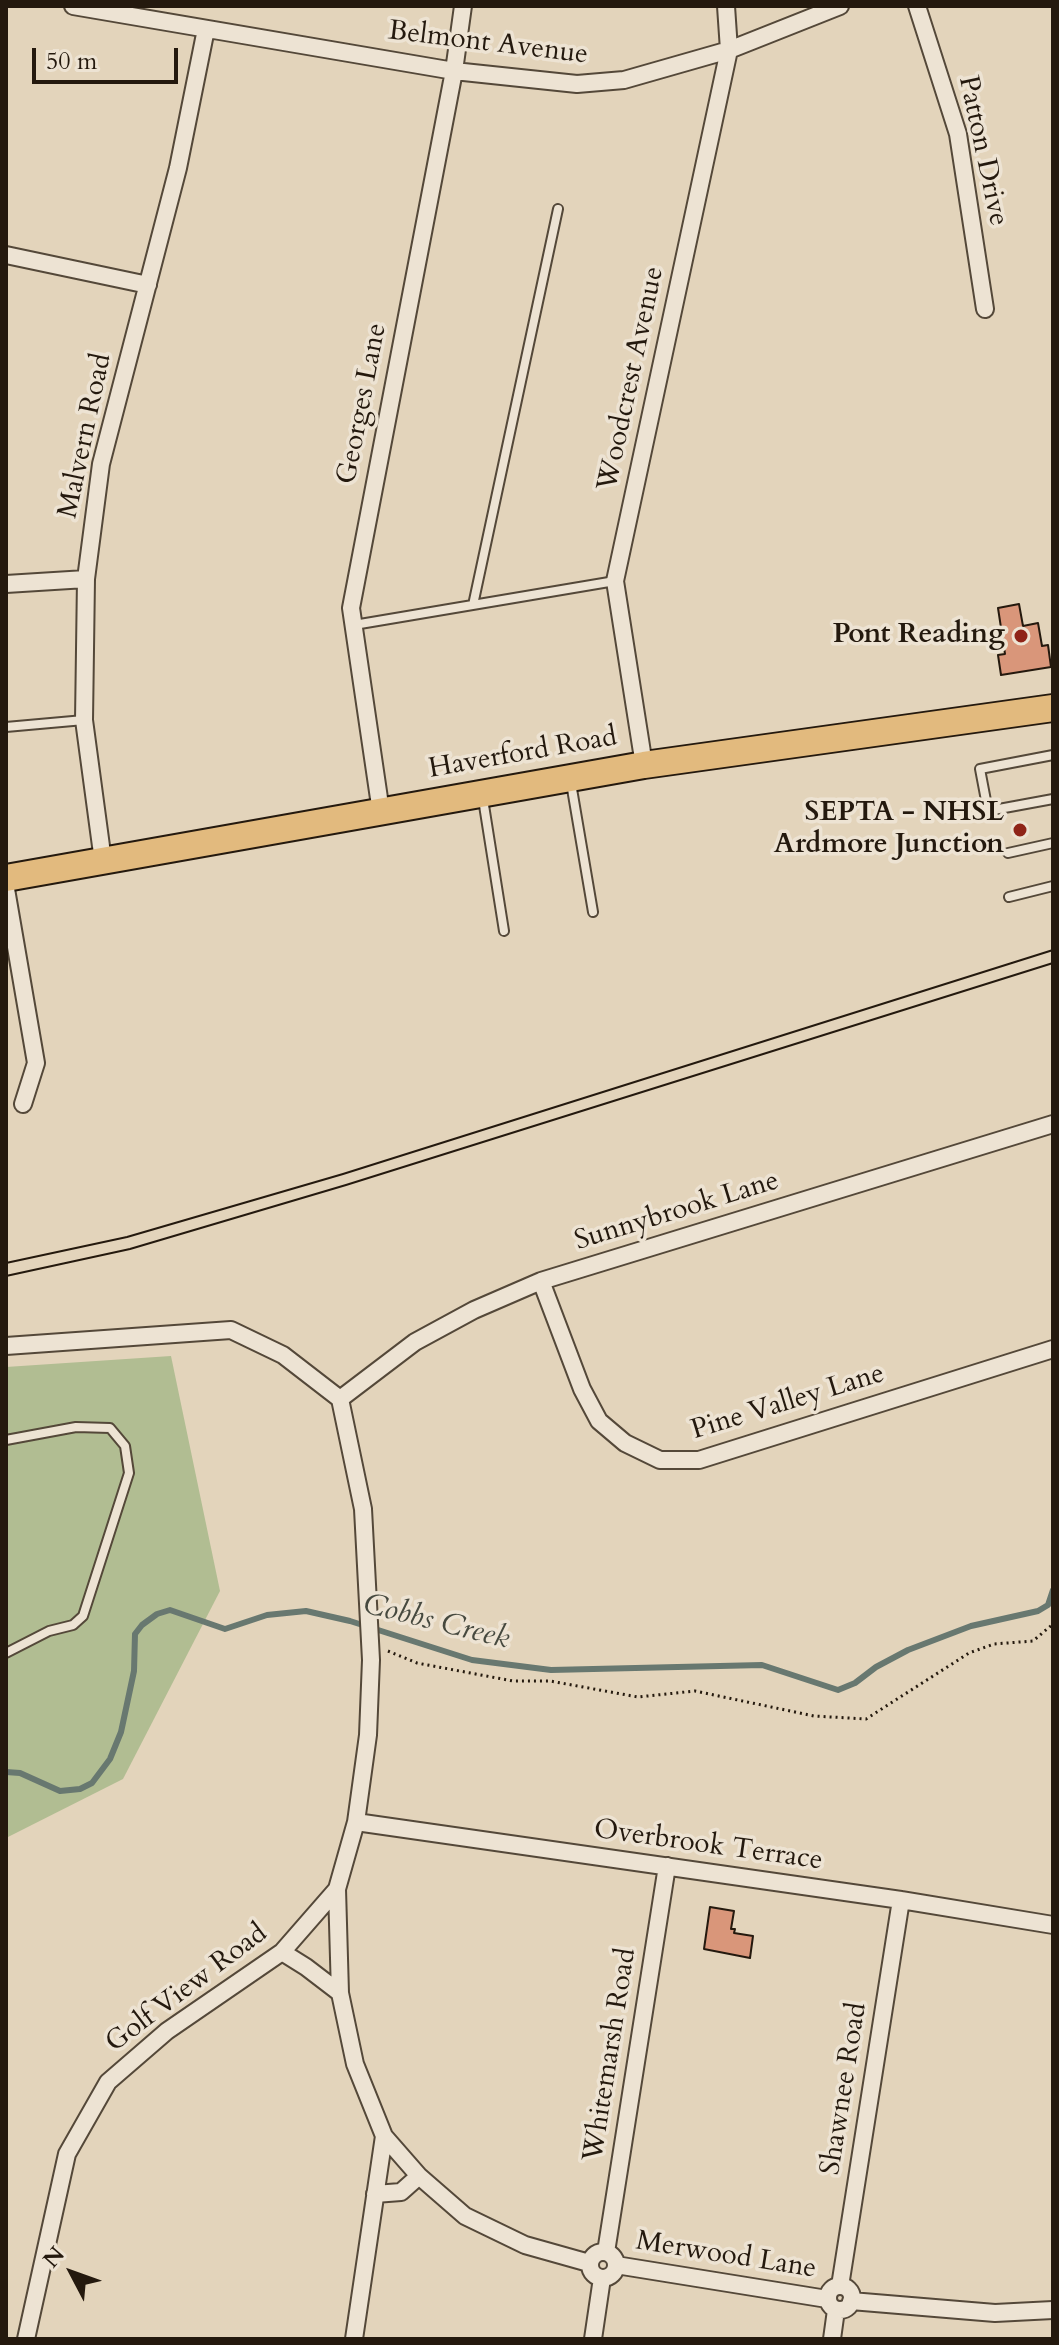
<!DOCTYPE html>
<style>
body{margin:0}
#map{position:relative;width:1059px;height:2345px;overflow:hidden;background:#e3d4bb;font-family:Cardo,serif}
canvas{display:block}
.frame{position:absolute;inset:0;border:8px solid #24190e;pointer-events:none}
.north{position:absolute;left:32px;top:2233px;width:80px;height:80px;-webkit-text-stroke:6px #ede3d3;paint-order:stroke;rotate:311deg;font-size:22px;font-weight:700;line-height:32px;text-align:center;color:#24190e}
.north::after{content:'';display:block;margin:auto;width:28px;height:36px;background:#24190e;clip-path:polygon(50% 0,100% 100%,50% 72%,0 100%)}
.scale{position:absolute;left:32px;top:48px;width:146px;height:36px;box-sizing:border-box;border:4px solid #24190e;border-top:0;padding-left:10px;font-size:24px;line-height:28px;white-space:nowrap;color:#24190e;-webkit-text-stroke:6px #ede3d3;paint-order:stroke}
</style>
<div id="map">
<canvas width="1059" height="2345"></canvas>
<div class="frame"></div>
<div class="north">N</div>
<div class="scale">50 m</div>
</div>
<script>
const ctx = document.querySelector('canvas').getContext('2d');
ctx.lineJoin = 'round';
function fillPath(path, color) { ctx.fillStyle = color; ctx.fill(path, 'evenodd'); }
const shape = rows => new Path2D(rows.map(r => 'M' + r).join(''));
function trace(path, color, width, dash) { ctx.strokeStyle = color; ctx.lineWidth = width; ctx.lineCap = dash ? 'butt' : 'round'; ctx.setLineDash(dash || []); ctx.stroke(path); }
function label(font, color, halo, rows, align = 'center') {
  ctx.font = font + ' Cardo,serif'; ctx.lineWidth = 7; ctx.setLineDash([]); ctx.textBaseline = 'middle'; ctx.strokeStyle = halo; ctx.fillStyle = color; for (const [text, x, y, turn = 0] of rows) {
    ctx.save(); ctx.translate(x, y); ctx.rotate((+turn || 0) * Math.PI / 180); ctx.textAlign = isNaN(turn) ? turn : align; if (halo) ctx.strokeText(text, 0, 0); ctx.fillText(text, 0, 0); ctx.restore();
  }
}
fillPath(shape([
 [171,1356,220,1591,123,1779,6,1838,6,1367]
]), '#b1bd92');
trace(shape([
 [6,1772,20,1773,60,1791,80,1789,92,1783,110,1759,121,1732,134,1671,135,1634,142,1625,157,1614,170,1610,225,1629,267,1615,306,1611,350,1621,472,1660,551,1670,762,1665,838,1690,855,1683,876,1667,908,1650,971,1626,1038,1611,1048,1605,1053,1590]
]), '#687870', 6);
const building = shape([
 [1019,604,1023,626,1038,623,1042,646,1048,645,1051,667,1001,675,998,655,1005,654,998,608,1019,604],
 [710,1907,734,1911,731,1929,735,1929,734,1933,753,1936,750,1958,704,1949,710,1907]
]);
fillPath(building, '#d9967a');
trace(building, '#24190e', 2);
const lane = shape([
 [473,605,558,209],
 [354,625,615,581],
 [6,727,84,720],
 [1053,755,980,769,988,811,1053,799],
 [571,783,593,912],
 [483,799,504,931],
 [1008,853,1053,843],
 [1009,897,1053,886],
 [6,1440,76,1427,110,1428,125,1446,129,1473,83,1616,73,1625,49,1631,6,1653]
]);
const street = shape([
 [73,6,454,71,577,84,624,80,729,50,840,6],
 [917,6,958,134,985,309],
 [6,255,148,285],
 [6,584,86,579],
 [644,765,615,581,729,50,726,6],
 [381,812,351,608,454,71,463,6],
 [103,861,84,720,86,579,101,464,178,168,206,29],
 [6,889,36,1063,23,1104],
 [541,1281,582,1389,599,1421,625,1443,660,1460,699,1460,1053,1349],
 [6,1346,231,1330,283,1355,340,1399,363,1509,371,1660,368,1735,356,1822,337,1889,282,1952,167,2031,108,2082,67,2154,26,2339],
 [340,1399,415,1342,474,1310,541,1281,1053,1124],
 [356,1822,901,1900,1053,1925],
 [337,1889,340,1993,355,2064,384,2136,419,2176,465,2216,525,2245,589,2263],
 [282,1952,306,1967,340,1993],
 [375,2194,401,2192,419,2176],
 '590 2265a13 13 0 1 1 26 0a13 13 0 1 1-26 0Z',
 [606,2252,667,1866],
 [616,2265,827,2299],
 '828 2298a12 12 0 1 1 24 0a12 12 0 1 1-24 0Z',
 [840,2286,901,1900],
 [851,2301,995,2313,1053,2310],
 [354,2339,384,2136],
 [593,2339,602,2278],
 [832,2339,836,2310]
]);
const primary = shape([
 [6,878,644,765,1053,708]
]);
trace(lane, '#544839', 12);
trace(street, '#544839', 20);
trace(primary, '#24190e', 30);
trace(shape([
 [388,1651,417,1663,513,1681,550,1681,638,1697,695,1691,814,1716,866,1719,969,1653,994,1644,1033,1641,1053,1624]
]), '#24190e', 3, [2, 4]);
trace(lane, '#ede3d3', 8);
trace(street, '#ede3d3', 16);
trace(primary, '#e2ba7e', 26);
trace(shape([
 [6,1263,127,1237,343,1174,1053,950],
 [6,1276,130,1249,346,1185,1053,963]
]), '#24190e', 2);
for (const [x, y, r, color] of [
 [1021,636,8,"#8f2418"],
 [1020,830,8,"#8f2418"]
]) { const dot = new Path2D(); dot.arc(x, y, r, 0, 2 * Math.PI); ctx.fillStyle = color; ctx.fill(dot); trace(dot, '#ede3d3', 3); }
label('28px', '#24190e', '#ede3d3', [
 ["Belmont Avenue",488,44,7],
 ["Patton Drive",982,151,78],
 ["Woodcrest Avenue",632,379,-78],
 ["Georges Lane",363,404,-79],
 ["Malvern Road",86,436,-78],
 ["Haverford Road",523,754,-10],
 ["Sunnybrook Lane",677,1212,-17],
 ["Pine Valley Lane",788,1403,-17],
 ["Overbrook Terrace",708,1846,8],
 ["Golf View Road",187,1989,-37],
 ["Whitemarsh Road",611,2055,-81],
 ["Shawnee Road",845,2089,-81],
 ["Merwood Lane",726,2256,9]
]);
label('bold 28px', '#24190e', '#ede3d3', [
 ["Pont Reading",1005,636],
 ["SEPTA - NHSL",1004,814],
 ["Ardmore Junction",1004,846]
], 'right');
label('italic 30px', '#46493f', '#ede3d3', [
 ["Cobbs Creek",436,1623,14]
]);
</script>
